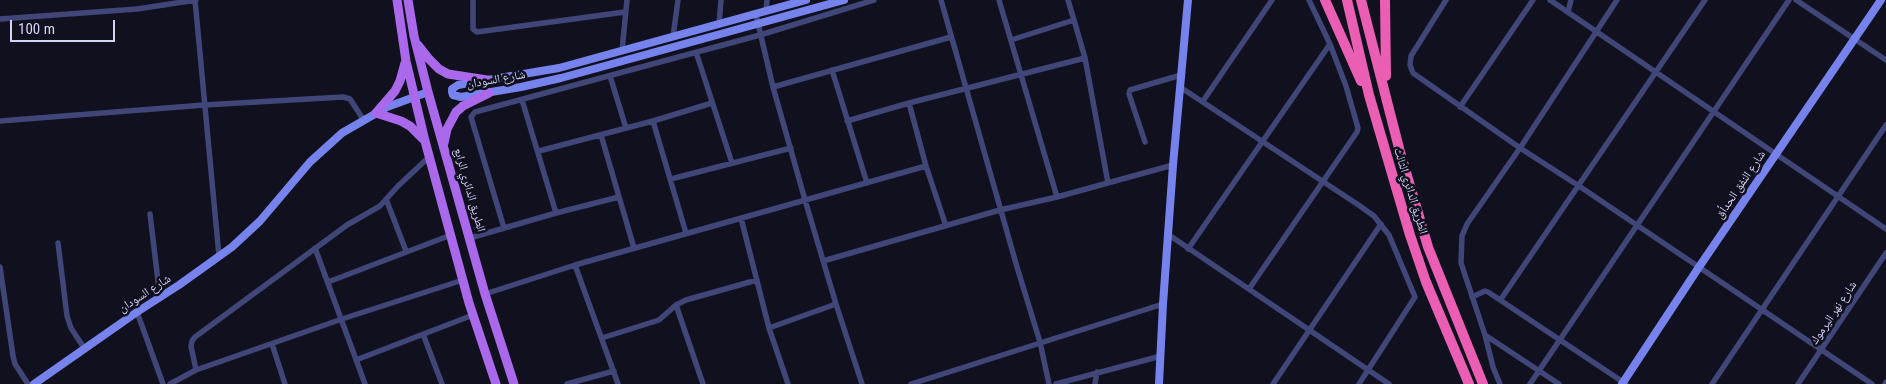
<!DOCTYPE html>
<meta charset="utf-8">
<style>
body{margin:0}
#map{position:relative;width:1886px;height:384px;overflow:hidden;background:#10101f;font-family:"Roboto Condensed",sans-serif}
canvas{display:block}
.scale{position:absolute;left:10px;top:20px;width:105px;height:22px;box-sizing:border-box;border:2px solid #d4d4f9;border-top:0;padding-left:6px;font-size:15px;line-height:18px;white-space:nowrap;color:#d4d4f9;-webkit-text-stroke:4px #10101f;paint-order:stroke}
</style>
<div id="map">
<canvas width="1886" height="384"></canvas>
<div class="scale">100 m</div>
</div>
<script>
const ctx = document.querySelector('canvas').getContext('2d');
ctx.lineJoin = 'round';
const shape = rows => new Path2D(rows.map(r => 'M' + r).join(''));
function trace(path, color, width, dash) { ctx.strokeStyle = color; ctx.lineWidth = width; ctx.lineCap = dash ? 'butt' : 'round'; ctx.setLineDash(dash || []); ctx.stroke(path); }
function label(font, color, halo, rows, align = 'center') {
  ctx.font = font + ' "Roboto Condensed","Noto Naskh Arabic",sans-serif'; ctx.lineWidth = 5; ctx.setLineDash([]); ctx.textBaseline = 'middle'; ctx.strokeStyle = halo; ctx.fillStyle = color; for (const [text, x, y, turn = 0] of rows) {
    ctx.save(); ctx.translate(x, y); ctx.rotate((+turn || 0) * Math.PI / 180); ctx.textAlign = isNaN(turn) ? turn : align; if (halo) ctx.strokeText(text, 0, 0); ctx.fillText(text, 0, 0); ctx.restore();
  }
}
trace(shape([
 [195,0,219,256],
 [473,0,473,29,477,32,625,12],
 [941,0,1017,267,1040,342,1049,384],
 [999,0,1057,197],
 [1446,0,1411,56,1410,65,1413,73,1520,148,1579,186,1872,384],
 [1550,0,1886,229],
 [1796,0,1886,60],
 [766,12,767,0],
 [1568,12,1571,0],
 [756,15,773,87,805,200,836,304,862,384],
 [0,19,137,9,196,0],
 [1074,20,1085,58,1108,183],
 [719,25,721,0],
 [673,37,678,0],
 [1011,40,1074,20,1068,0],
 [622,51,627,0],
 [696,52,732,163],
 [832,70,867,183],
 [610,76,626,128],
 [773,87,951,37],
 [1180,87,1360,206,1374,216,1389,235,1415,297,1359,384],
 [522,100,556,213],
 [1203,101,1272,0],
 [909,103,926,166,946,226],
 [1460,107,1533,0],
 [0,121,204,105,343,97,350,99,363,119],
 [653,121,686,233],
 [847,121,909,103,1085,58],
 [601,135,634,248],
 [1145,142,1129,94,1130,90,1181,75],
 [539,151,653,121,712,103],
 [671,179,791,148],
 [386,199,406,251],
 [150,214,160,298],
 [741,218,769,328,788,384],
 [504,228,471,117,475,112,760,35,874,0],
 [1169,235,1389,384],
 [470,238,556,213,619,197],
 [58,243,67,316,71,328,84,348],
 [315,248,365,384],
 [1188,249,1330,44],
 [823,261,1000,210,1057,197,1173,165],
 [575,265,618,384],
 [0,267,13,356,15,364,28,384],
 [328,282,451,235],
 [1249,289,1357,132,1358,128,1346,86,1330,44,1309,0],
 [485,294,575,265,926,166],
 [1472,297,1485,291,1488,292,1626,384],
 [1501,299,1705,0],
 [676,305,703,384],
 [137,312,163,384],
 [769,328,836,304],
 [423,334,442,384],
 [1485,335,1559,384],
 [602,338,659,320,676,305,686,300,757,280],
 [272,344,285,384],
 [356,360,473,315],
 [196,370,191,346,192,341,195,337,347,225,380,206,398,186,429,157],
 [170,384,196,370,342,319,463,280],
 [567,384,614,371],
 [911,384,1163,304],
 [1056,384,1161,356],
 [1095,384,1097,372],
 [1273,384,1381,224],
 [1500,384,1493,367,1485,335,1461,263,1462,236,1467,224,1520,148,1617,0],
 [1530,384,1789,0],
 [1712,384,1886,125],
 [1798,384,1886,253],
 [1885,384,1886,382]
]), '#414678', 5.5);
trace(shape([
 [806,0,559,68,458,85,452,89,452,92,453,95,461,97,521,87,561,78,844,0],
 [34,384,137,312,179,285,232,247,260,221,310,162,342,133,387,107,428,92],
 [1159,384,1163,304,1173,165,1188,0],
 [1622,384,1699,267,1881,0]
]), '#7783ed', 8);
trace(shape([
 [397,0,406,61,425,141,469,303,496,384],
 [408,0,414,36,428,92,485,294,514,384],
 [418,45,429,59,439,69,448,74,487,80],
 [405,63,400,81,395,91,376,113,401,121,410,126,423,139],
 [444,143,447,129,456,112,463,106,489,93]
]), '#aa69eb', 9);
trace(shape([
 [1325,0,1361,81],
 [1347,0,1369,95,1410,235,1426,282,1469,384],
 [1361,0,1400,152,1428,247,1483,384],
 [1385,0,1386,76]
]), '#ea5eb3', 10);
label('12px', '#d4d4f9', '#10101f', [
 ["شارع السودان",496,80,-10],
 ["شارع النفق الحدأق",1741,185,-56],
 ["الطريق الدائري الرابع",469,190,74],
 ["الطريق الدائري الثالث",1410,191,73],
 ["شارع السودان",145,294,-33],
 ["شارع نهر اليرموك",1834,313,-56]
]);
</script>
